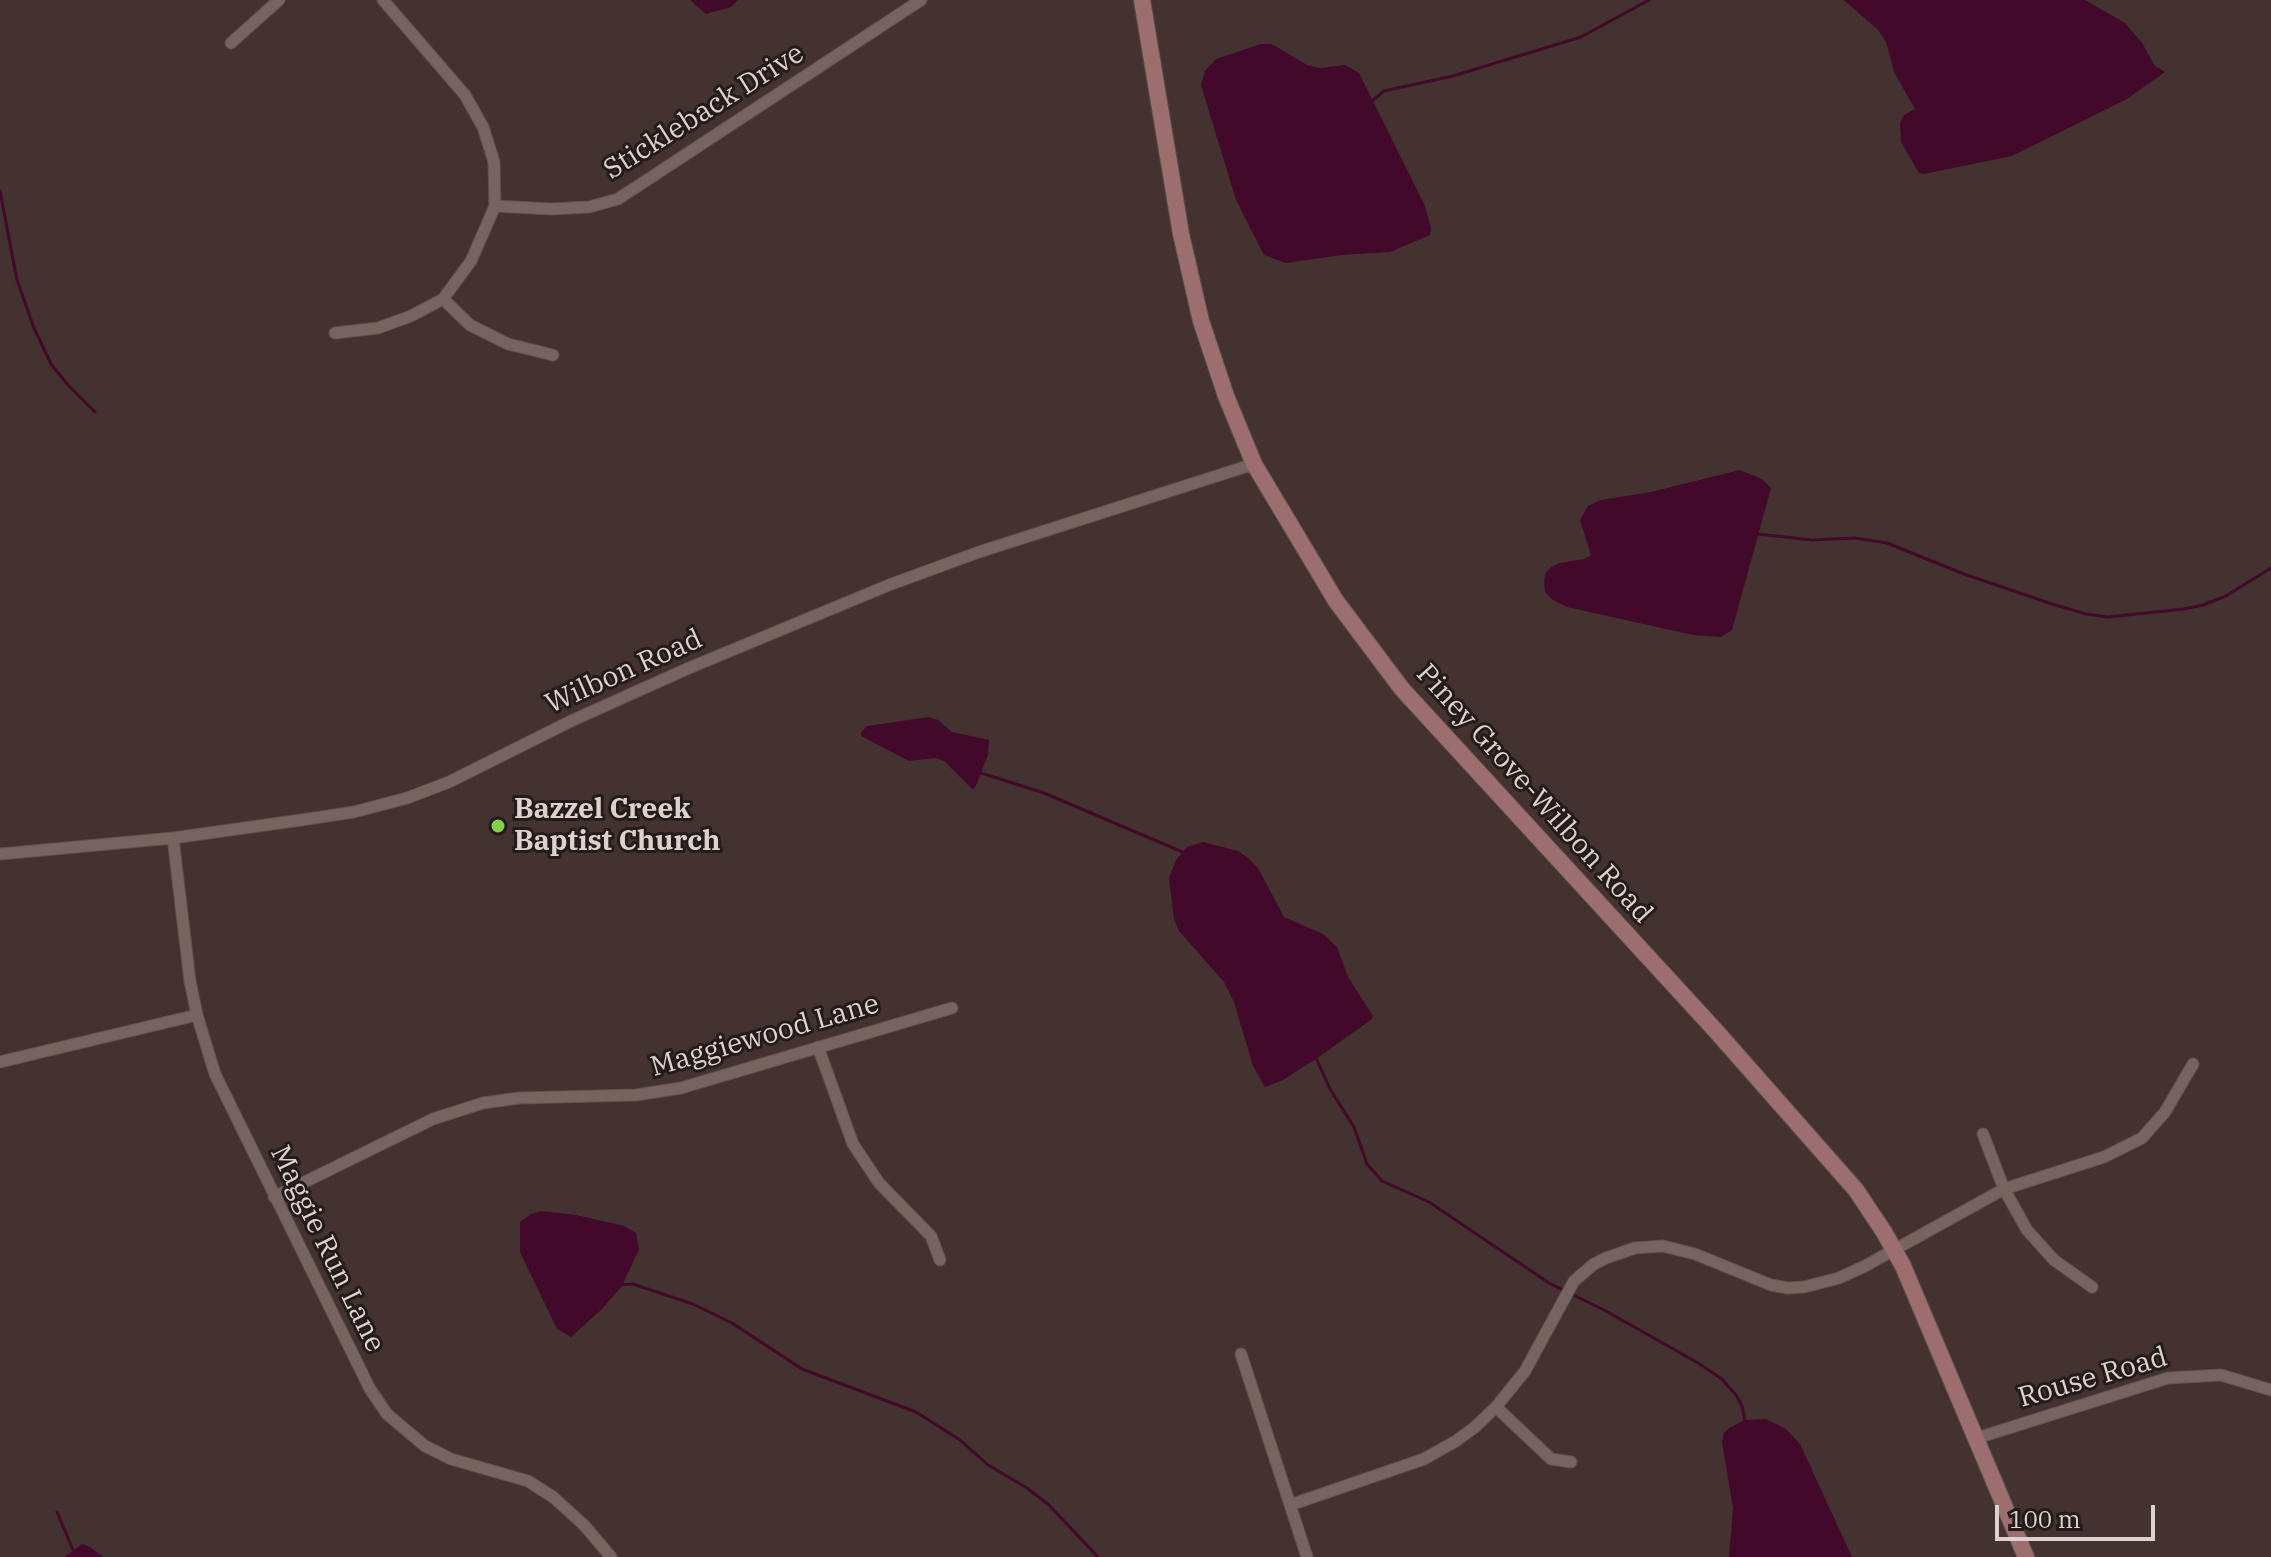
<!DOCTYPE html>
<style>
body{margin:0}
#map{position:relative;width:2271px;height:1557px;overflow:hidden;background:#43322f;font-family:"IBM Plex Serif",serif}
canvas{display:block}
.scale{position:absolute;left:1995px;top:1505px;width:160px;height:36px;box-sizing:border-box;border:4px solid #dcd1ce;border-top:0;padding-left:10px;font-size:24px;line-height:28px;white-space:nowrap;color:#dcd1ce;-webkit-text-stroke:6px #241c1a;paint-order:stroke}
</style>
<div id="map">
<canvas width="2271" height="1557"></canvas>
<div class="scale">100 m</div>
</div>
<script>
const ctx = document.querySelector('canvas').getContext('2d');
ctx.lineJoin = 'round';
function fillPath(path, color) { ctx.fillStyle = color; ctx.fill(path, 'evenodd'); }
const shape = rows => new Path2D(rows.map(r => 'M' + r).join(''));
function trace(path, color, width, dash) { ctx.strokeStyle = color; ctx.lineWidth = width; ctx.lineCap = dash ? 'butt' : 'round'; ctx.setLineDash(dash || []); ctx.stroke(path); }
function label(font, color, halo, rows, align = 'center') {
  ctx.font = font + ' "IBM Plex Serif",serif'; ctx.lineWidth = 6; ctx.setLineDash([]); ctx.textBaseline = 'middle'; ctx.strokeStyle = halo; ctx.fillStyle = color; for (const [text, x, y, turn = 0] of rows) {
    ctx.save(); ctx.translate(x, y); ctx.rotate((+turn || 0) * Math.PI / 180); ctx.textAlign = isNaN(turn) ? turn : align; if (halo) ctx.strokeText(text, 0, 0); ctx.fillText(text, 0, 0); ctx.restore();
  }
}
fillPath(shape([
 [690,0,738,0,731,7,706,14],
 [1844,0,2085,0,2125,23,2142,43,2155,66,2165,72,2127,99,2012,156,1924,174,1919,173,1901,142,1900,123,1904,115,1915,109,1894,72,1886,42,1878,30],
 [1261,44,1272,44,1307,65,1320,68,1345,65,1359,73,1425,206,1431,228,1430,235,1390,252,1342,255,1286,263,1264,255,1236,200,1201,85,1205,71,1216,59],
 [1740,470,1762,479,1771,488,1732,630,1721,637,1693,635,1567,607,1553,600,1545,592,1544,581,1546,572,1551,567,1560,563,1584,559,1591,555,1580,520,1588,506,1601,500,1651,492],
 [929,717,938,720,952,732,989,740,988,755,975,788,972,789,944,761,935,758,909,761,861,736,861,732,867,726],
 [1203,842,1238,851,1248,858,1258,868,1284,917,1323,934,1337,947,1348,977,1373,1016,1372,1019,1316,1059,1283,1080,1265,1087,1253,1066,1234,1002,1224,982,1179,931,1174,919,1169,878,1176,860,1187,847],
 [541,1211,576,1215,624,1226,636,1233,639,1249,622,1286,602,1309,571,1337,557,1329,520,1252,520,1222,531,1214],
 [1766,1419,1786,1429,1800,1444,1852,1557,1729,1557,1733,1508,1722,1442,1724,1433,1729,1428,1745,1420],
 [82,1544,90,1547,103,1557,65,1557]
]), '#42092a');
trace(shape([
 [1372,101,1384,91,1453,76,1581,37,1649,0],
 [0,191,17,280,34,328,51,364,68,385,95,412],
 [1758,534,1812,540,1855,538,1887,543,1964,574,2052,604,2086,614,2108,617,2184,609,2203,605,2226,596,2271,568],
 [981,773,1044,793,1185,853],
 [1316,1058,1330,1089,1354,1127,1367,1164,1382,1181,1429,1202,1549,1283,1606,1311,1698,1363,1722,1379,1736,1395,1742,1406,1745,1421],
 [620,1285,633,1284,693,1304,732,1323,802,1369,916,1412,960,1440,988,1465,1027,1488,1049,1505,1098,1557],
 [57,1512,76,1557]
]), '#42092a', 3);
const street = shape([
 [231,43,279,0],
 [495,206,551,209,589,207,618,199,921,0],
 [443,299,470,325,508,344,553,355],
 [335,333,378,328,411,316,443,299,471,261,495,206,494,162,483,127,465,95,383,0],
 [173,838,190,981,197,1015,215,1074,370,1389,387,1414,425,1446,451,1459,528,1481,553,1497,584,1525,611,1557],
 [0,854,173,838,301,820,354,812,407,798,449,782,571,721,689,668,889,585,979,552,1254,464],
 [818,1047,853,1144,879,1183,931,1236,940,1260],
 [0,1062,197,1015],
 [1983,1134,2004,1189,2027,1230,2054,1260,2092,1287],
 [274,1197,433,1119,483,1103,519,1098,636,1095,681,1088,952,1008],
 [1241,1354,1307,1557],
 [1496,1407,1551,1459,1571,1462],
 [1977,1438,2168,1378,2221,1375,2271,1390],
 [1290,1505,1424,1459,1456,1441,1475,1427,1496,1407,1525,1371,1574,1281,1594,1264,1606,1258,1635,1248,1663,1246,1695,1254,1771,1285,1788,1288,1804,1287,1839,1278,1865,1266,2004,1189,2104,1157,2142,1138,2165,1112,2193,1064]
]);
const secondary = shape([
 [1142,0,1181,234,1201,321,1226,396,1254,464,1336,601,1402,689,1716,1031,1856,1190,1884,1232,1903,1266,2026,1557]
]);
trace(street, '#5f514e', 13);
trace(secondary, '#5f514e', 18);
trace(street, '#776460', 11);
trace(secondary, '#9d6e70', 16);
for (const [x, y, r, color] of [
 [498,826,8,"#86cf4b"]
]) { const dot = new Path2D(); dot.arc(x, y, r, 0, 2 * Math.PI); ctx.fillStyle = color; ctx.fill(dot); trace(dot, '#241c1a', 3); }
label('28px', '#dcd1ce', '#241c1a', [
 ["Stickleback Drive",704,112,-32],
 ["Wilbon Road",624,672,-24],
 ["Piney Grove-Wilbon Road",1534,794,48],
 ["Maggiewood Lane",765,1036,-16],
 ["Maggie Run Lane",327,1249,64],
 ["Rouse Road",2093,1378,-16]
]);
label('bold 28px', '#dcd1ce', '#241c1a', [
 ["Bazzel Creek",514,810],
 ["Baptist Church",514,842]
], 'left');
</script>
